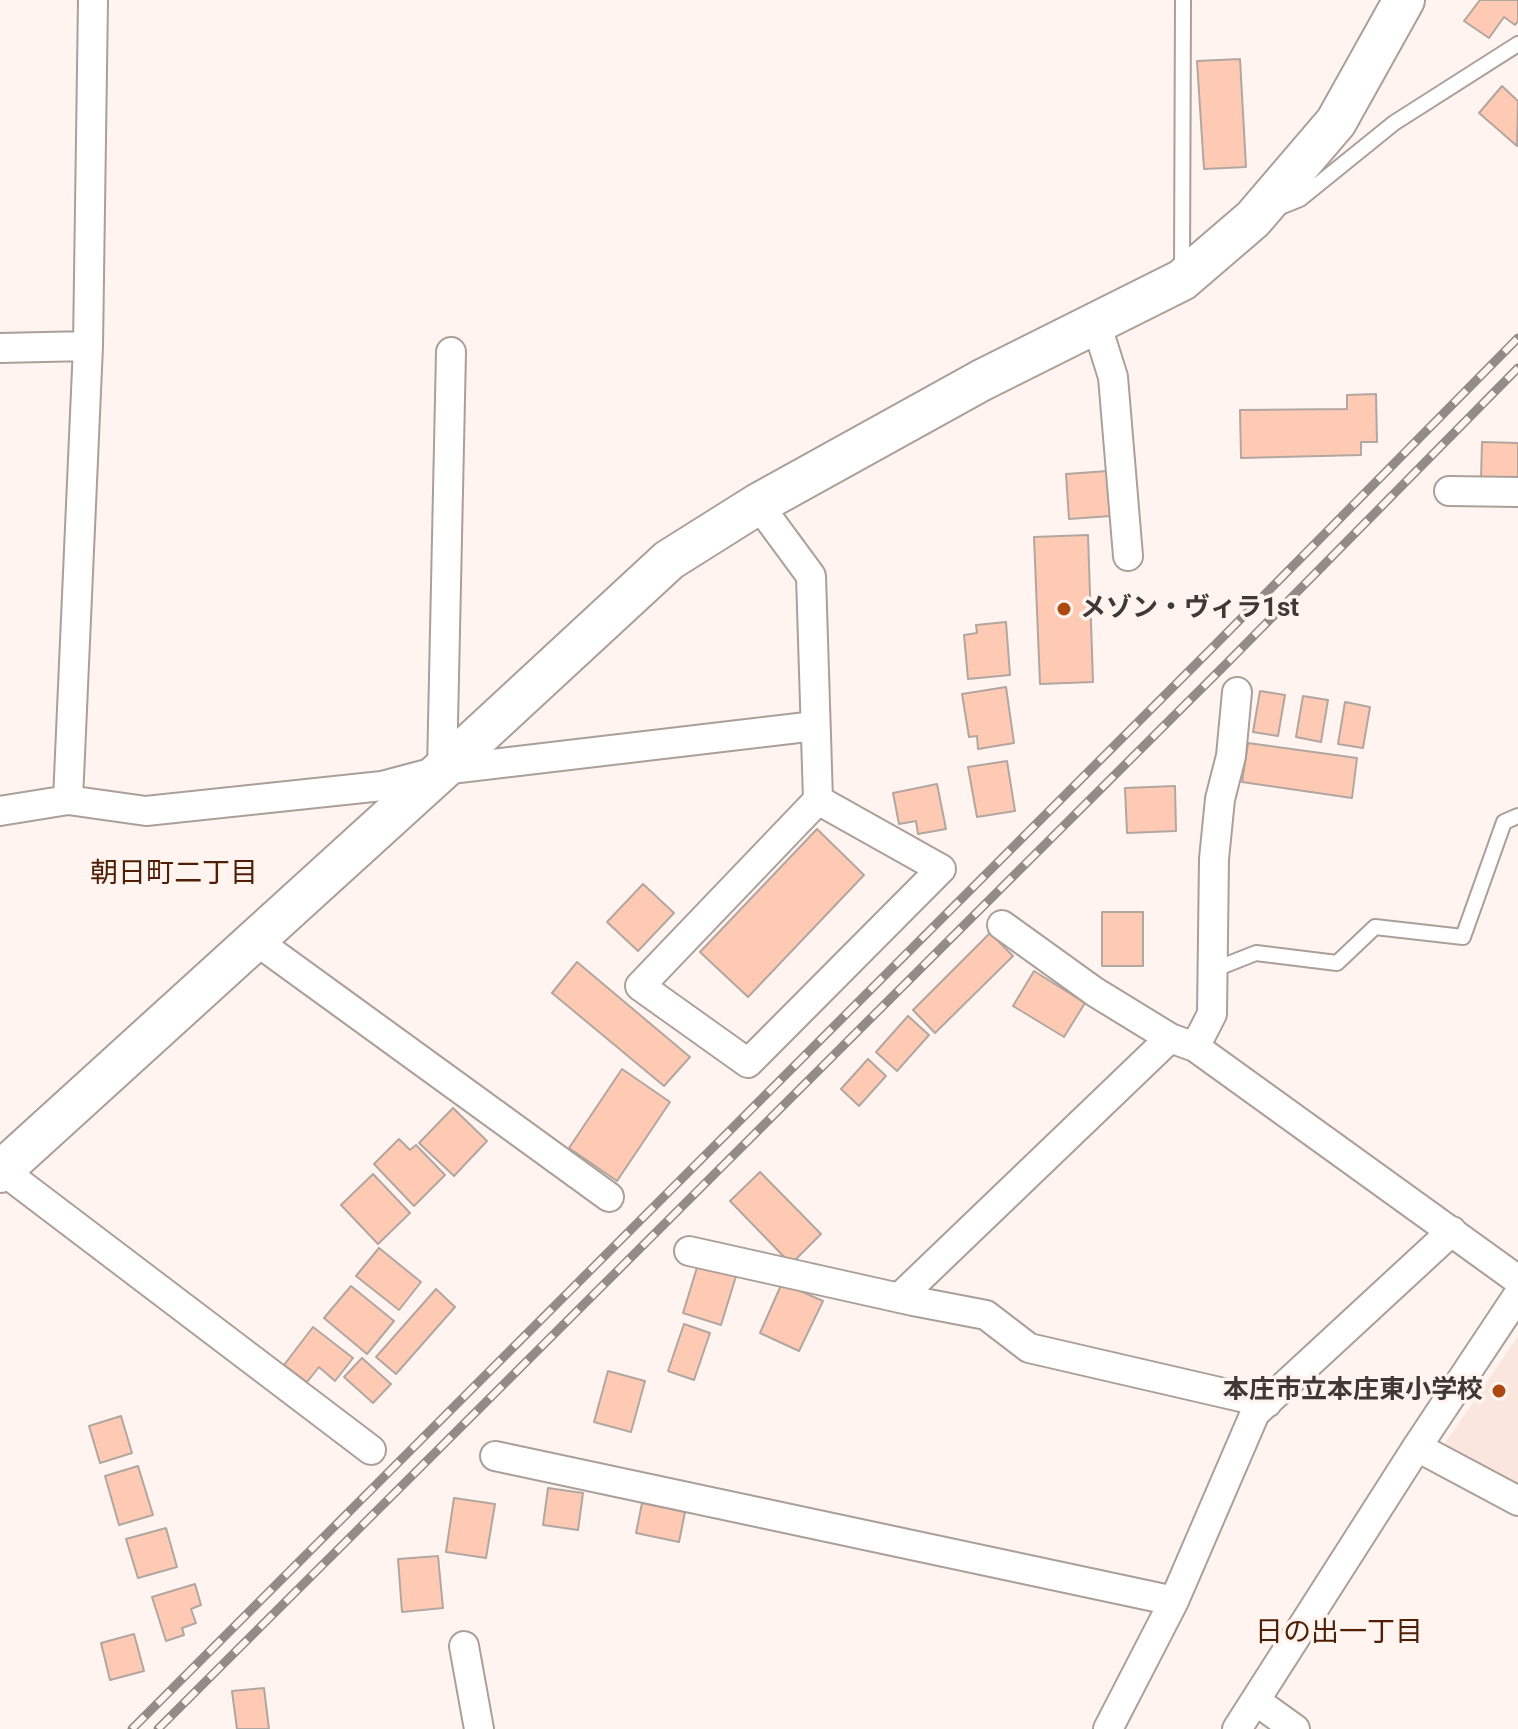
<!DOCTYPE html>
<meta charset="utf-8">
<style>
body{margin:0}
canvas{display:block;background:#fff4f0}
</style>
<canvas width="1518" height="1729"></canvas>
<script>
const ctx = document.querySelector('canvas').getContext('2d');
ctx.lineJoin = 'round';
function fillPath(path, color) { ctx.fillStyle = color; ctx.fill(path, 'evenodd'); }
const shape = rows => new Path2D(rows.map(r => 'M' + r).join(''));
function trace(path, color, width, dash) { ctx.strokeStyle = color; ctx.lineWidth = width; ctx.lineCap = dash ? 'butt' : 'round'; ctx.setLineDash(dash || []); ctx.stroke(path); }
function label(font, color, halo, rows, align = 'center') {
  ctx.font = font + ' Roboto,"Noto Sans JP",sans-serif'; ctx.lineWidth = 7; ctx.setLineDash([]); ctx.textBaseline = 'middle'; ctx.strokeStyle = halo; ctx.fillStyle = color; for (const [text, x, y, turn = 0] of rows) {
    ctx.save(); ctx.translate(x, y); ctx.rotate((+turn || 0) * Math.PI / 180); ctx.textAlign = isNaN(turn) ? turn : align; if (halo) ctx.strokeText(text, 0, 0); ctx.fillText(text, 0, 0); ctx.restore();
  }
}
fillPath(shape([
 [1518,1336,1518,1483,1444,1445]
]), '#fbe6dd');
const building = shape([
 [1480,0,1518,0,1518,21,1515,25,1504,17,1489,38,1464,21,1480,0],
 [1240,59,1246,167,1204,169,1197,61,1240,59],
 [1502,86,1518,101,1517,146,1479,113,1502,86],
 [1376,394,1377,442,1361,442,1361,455,1241,458,1240,410,1347,409,1347,395,1376,394],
 [1482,442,1518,443,1518,480,1481,480,1482,442],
 [1108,471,1111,516,1069,519,1066,474,1108,471],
 [1088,535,1093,682,1040,684,1034,537,1088,535],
 [1006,622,1010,675,968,679,964,635,977,633,976,625,1006,622],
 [1006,687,1014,743,978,749,977,736,969,737,962,694,1006,687],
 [1260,691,1285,695,1278,736,1253,732,1260,691],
 [1303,696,1328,700,1321,742,1296,737,1303,696],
 [1345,702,1370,707,1363,748,1338,744,1345,702],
 [1248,743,1357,758,1352,798,1242,782,1248,743],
 [1007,761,1015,811,977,817,968,767,1007,761],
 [937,784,946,829,918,834,916,821,899,824,893,793,937,784],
 [1175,786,1176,831,1127,833,1125,788,1175,786],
 [817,829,864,875,748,997,700,952,817,829],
 [643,884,674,913,638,951,607,922,643,884],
 [1102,912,1143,912,1143,966,1102,966,1102,912],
 [990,933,1013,956,935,1033,913,1010,990,933],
 [577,962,690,1057,664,1086,552,993,577,962],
 [1034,971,1085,1003,1064,1037,1013,1006,1034,971],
 [908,1016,929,1035,897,1071,876,1052,908,1016],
 [868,1059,886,1076,859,1106,841,1089,868,1059],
 [622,1069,670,1102,617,1181,569,1148,622,1069],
 [453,1108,487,1141,454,1176,419,1143,453,1108],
 [399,1139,410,1150,416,1145,445,1175,414,1206,374,1164,399,1139],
 [760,1172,821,1234,791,1264,730,1201,760,1172],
 [373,1174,410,1213,378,1244,341,1205,373,1174],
 [379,1248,421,1282,399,1310,356,1276,379,1248],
 [699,1261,737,1273,721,1325,683,1313,699,1261],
 [782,1283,823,1301,799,1351,760,1333,782,1283],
 [351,1286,394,1321,367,1354,324,1318,351,1286],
 [436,1289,455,1307,396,1374,376,1357,436,1289],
 [684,1324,710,1333,694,1380,668,1371,684,1324],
 [313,1327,353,1358,335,1381,319,1367,307,1382,284,1365,313,1327],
 [362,1358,391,1384,373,1403,344,1377,362,1358],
 [608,1371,645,1381,631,1432,594,1422,608,1371],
 [121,1416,132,1453,100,1463,89,1426,121,1416],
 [138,1466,153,1515,119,1525,105,1476,138,1466],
 [548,1488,583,1493,578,1530,543,1525,548,1488],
 [454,1498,495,1504,486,1558,446,1552,454,1498],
 [642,1503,685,1512,679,1542,636,1533,642,1503],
 [166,1528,177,1567,138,1578,126,1539,166,1528],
 [438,1556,443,1608,402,1612,398,1559,438,1556],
 [195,1584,201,1605,191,1609,196,1623,182,1628,184,1635,166,1641,152,1597,195,1584],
 [134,1634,144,1671,110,1680,101,1643,134,1634],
 [264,1688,269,1729,237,1729,232,1691,264,1688]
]);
fillPath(building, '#ffcab3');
trace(building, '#b2a6a1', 2);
const lane = shape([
 [1278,208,1300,199,1394,123,1518,44],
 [1182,272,1183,0],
 [1213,970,1256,953,1337,963,1375,927,1463,937,1504,822,1518,816]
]);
const street = shape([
 [1096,323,1113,377,1128,556],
 [0,348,88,346],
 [1449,491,1518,492],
 [758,504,811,576,818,800,640,986,748,1063,941,869,818,800],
 [442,770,451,352],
 [68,800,88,346,93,0],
 [0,811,68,800,146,811,382,786,442,770,815,726],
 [1002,925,1095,992,1170,1038,1195,1047,1518,1280],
 [255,940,609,1197],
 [1195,1047,1212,1014,1214,859,1220,799,1231,756,1237,692],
 [2,1170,371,1450],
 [689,1251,913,1301,986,1315,1029,1348,1267,1403],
 [899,1298,1170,1038],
 [1417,1447,1518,1501],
 [495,1456,1174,1601],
 [464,1646,479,1729],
 [1256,1701,1295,1729],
 [1108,1729,1174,1601,1255,1413,1452,1231],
 [1237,1729,1417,1447,1518,1295]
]);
const secondary = shape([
 [0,1172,442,770,669,560,758,504,982,380,1182,280,1253,219,1336,122,1404,0]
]);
trace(lane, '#ab9f99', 18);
trace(street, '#ab9f99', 32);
trace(secondary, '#ab9f99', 44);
trace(lane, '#fff', 14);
trace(street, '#fff', 28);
trace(secondary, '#fff', 40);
const rail = shape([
 [132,1729,1212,648,1518,338],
 [158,1729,1226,664,1518,368]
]);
trace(rail, '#928b88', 9);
trace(rail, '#fff4f0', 6, [18]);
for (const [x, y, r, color] of [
 [1064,609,8,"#ac4911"],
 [1499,1391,8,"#ac4911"]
]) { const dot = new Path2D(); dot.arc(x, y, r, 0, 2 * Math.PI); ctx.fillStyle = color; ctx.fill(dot); trace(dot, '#fff4f0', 3); }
label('bold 26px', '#3e3937', '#fff4f0', [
 ["メゾン・ヴィラ1st",1080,609],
 ["本庄市立本庄東小学校",1483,1391,"right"]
], 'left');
label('28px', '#4e1e05', '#fff4f0', [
 ["朝日町二丁目",174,875],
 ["日の出一丁目",1339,1634]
]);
</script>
